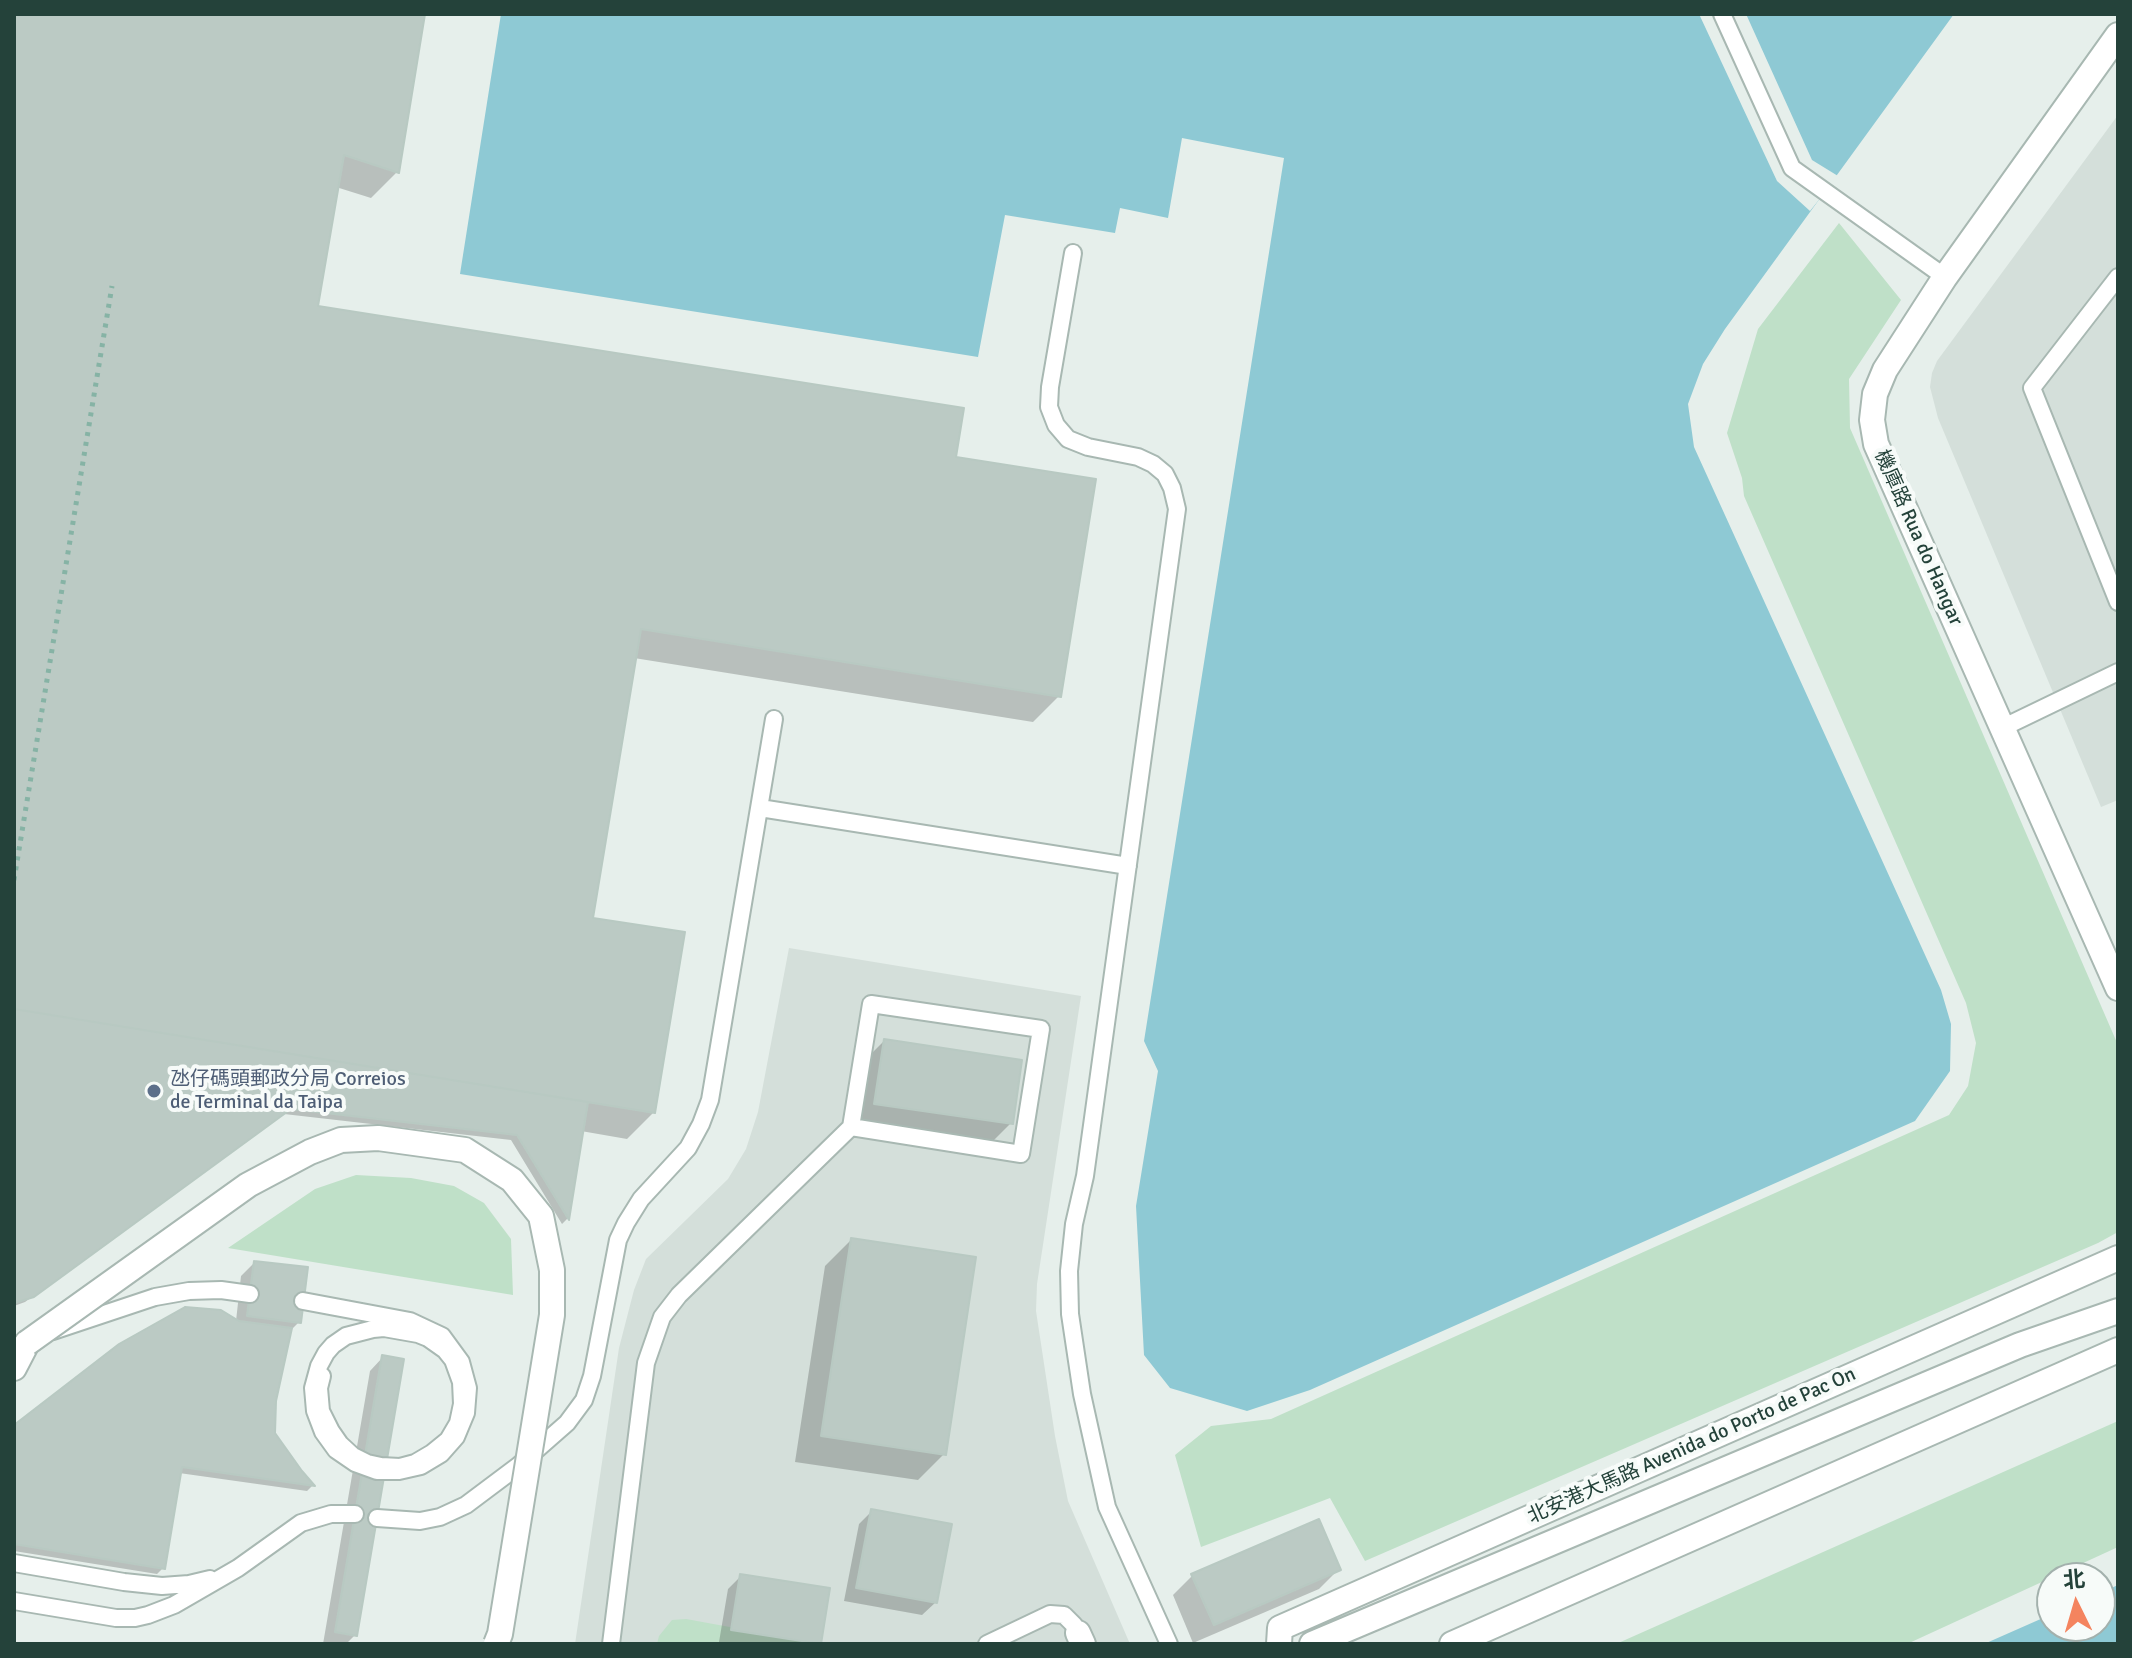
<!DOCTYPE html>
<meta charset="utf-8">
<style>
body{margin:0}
#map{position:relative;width:2132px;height:1658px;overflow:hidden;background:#e6efeb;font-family:Signika,"Noto Sans SC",sans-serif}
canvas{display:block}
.frame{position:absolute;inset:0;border:16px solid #24423a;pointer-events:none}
.north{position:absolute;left:2036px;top:1562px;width:80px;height:80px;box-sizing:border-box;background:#f7fbf9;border:2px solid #a3b1ad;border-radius:50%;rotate:355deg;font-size:22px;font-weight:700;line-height:32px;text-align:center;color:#24423a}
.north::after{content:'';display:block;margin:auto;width:28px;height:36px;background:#f4845f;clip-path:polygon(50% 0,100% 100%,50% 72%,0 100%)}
</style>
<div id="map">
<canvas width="2132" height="1658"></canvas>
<div class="frame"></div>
<div class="north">北</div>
</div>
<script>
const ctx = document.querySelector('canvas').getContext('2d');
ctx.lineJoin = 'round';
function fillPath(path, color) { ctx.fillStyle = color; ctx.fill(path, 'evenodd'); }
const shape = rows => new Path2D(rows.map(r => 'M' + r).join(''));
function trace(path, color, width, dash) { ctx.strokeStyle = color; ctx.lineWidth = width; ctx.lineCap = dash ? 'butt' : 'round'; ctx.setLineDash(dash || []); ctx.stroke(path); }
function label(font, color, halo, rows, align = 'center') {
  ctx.font = font + ' Signika,"Noto Sans SC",sans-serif'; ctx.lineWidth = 8; ctx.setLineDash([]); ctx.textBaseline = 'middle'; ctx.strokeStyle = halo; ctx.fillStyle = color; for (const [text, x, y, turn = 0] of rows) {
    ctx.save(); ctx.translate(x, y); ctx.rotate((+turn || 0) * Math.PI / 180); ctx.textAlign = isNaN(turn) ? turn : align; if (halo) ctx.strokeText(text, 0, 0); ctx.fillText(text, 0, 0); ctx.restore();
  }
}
fillPath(shape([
 [2118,115,2118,800,2101,807,1938,418,1930,387,1932,373,1937,361],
 [789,948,1081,996,1037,1284,1036,1311,1055,1436,1068,1501,1130,1644,575,1644,619,1348,634,1290,646,1259,728,1179,746,1149,758,1112]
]), '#d4dfda');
fillPath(shape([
 [1839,223,1901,300,1849,379,1850,428,2118,1045,2118,1232,2098,1243,1365,1561,1330,1498,1201,1547,1175,1455,1211,1426,1271,1419,1949,1115,1968,1086,1976,1043,1966,1003,1744,496,1742,478,1727,433,1758,329],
 [356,1175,411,1178,454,1186,484,1203,511,1239,513,1295,228,1248,315,1189],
 [2118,1421,2118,1547,1907,1644,1616,1644],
 [686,1619,823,1644,657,1644,659,1636,672,1620]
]), '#bfe0c8');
fillPath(shape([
 [501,14,1954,14,1725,329,1703,364,1688,404,1694,447,1941,990,1951,1024,1950,1071,1915,1121,1310,1390,1247,1411,1170,1388,1144,1355,1136,1206,1158,1071,1144,1041,1284,158,1182,138,1168,218,1120,208,1115,233,1005,215,978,357,460,274],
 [2118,1585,2118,1644,1984,1644,2052,1614,2052,1626,2100,1626,2100,1593]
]), '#8ec9d4');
fillPath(shape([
 [1699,14,1746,14,1812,160,1838,176,1810,211,1777,181]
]), '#e6efeb');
fillPath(shape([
 [14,14,423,14,397,172,371,198,336,187,316,307,954,459,1059,696,1033,722,634,658,591,919,654,1112,627,1139,581,1131,567,1219,562,1224,511,1140,284,1114,25,1302,14,1306],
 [884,1041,1011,1123,991,1143,855,1123,864,1061],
 [851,1240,944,1454,918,1480,795,1462,825,1266],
 [254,1263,299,1322,290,1331,274,1401,273,1434,300,1473,312,1486,307,1491,179,1473,163,1568,157,1574,14,1551,14,1427,236,1321,241,1276],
 [383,1357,355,1635,346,1644,323,1644,370,1371],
 [872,1511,936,1602,922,1615,844,1601,859,1524],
 [1339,1569,1319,1589,1193,1643,1173,1595,1193,1575],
 [741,1576,819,1643,719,1642,728,1589]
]), '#0003');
const building = shape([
 [14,14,425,14,399,173,344,155,318,306,964,408,956,457,1096,479,1061,697,641,629,593,918,685,932,655,1113,14,1009,14,14],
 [14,1009,588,1102,569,1220,517,1135,291,1109,34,1297,14,1303,14,1009],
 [884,1039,1022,1060,1013,1124,874,1104,884,1039],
 [851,1238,976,1257,946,1455,821,1436,851,1238],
 [254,1261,308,1267,301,1323,247,1316,254,1261],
 [185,1307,221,1310,239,1321,292,1328,276,1401,275,1433,302,1471,315,1486,182,1467,165,1569,14,1544,14,1425,119,1344,185,1307],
 [382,1355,404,1359,357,1636,335,1632,382,1355],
 [871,1509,952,1524,937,1603,856,1588,871,1509],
 [1319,1519,1341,1570,1214,1625,1191,1574,1319,1519],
 [740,1574,830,1588,821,1644,731,1630,740,1574]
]);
fillPath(building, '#bbcac4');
trace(building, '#b8c9c2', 2);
const lane = shape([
 [1722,14,1792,168,1945,277],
 [1073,253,1050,387,1049,407,1056,425,1068,439,1088,447,1138,457,1153,464,1165,474,1172,488,1177,509,1085,1176,1074,1224,1069,1271,1070,1314,1082,1394,1107,1507,1169,1644],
 [2118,277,2032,388,2118,602],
 [2002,728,2118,672],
 [760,808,1128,866],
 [303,1301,410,1321,442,1336,461,1362,468,1388,466,1413,456,1437,441,1454,421,1466,399,1471,377,1471,355,1463,336,1450,323,1432,315,1411,313,1388,319,1366,326,1353,333,1345,346,1336,373,1329,384,1328,418,1334,428,1338,445,1350,453,1360,461,1382,462,1404,458,1423,448,1440,432,1453,415,1463,400,1467,381,1466,367,1463,353,1456,340,1444,331,1431,321,1411,319,1388,322,1376],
 [53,1331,155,1297,189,1291,221,1290,250,1294],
 [377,1518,420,1521,440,1517,466,1505,518,1466,567,1423,584,1400,592,1376,618,1240,626,1223,641,1199,688,1148,701,1124,710,1100,774,719],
 [14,1563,124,1582,162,1586,189,1584,210,1579],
 [14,1601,116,1618,135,1618,148,1615,174,1605,238,1568,301,1523,331,1514,355,1514],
 [611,1644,646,1363,662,1317,679,1295,851,1127,871,1004,1041,1029,1021,1154,851,1127],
 [987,1644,1050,1614,1064,1615,1074,1625,1078,1633]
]);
const street = shape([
 [2118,35,1945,277,1885,370,1875,394,1872,420,1876,444,2118,988],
 [14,1368,27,1343],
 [1078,1633,1083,1644],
 [1279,1644,1280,1628,2118,1258],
 [1312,1644,2020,1345,2118,1311],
 [1452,1644,2118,1350]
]);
trace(lane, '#a8b8b2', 20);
trace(street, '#a8b8b2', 28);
trace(shape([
 [14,880,112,286]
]), '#86b3a5', 5, [4, 6]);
trace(lane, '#fff', 16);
trace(street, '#fff', 24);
const streetBridge = shape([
 [27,1343,248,1185,310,1152,341,1140,378,1138,465,1150,512,1180,541,1216,552,1270,552,1315,500,1634,496,1644]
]);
trace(streetBridge, '#a8b8b2', 28, []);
trace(streetBridge, '#fff', 24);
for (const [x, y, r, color] of [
 [154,1091,8,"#5c6f8a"]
]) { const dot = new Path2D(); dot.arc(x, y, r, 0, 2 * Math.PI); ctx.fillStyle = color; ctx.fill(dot); trace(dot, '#f7fbf9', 3); }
label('20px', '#24423a', '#f7fbf9', [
 ["機庫路 Rua do Hangar",1918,538,66],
 ["北安港大馬路 Avenida do Porto de Pac On",1692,1446,-24]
]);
label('20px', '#4e5e75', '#f7fbf9', [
 ["氹仔碼頭郵政分局 Correios",170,1080],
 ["de Terminal da Taipa",170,1103]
], 'left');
</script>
